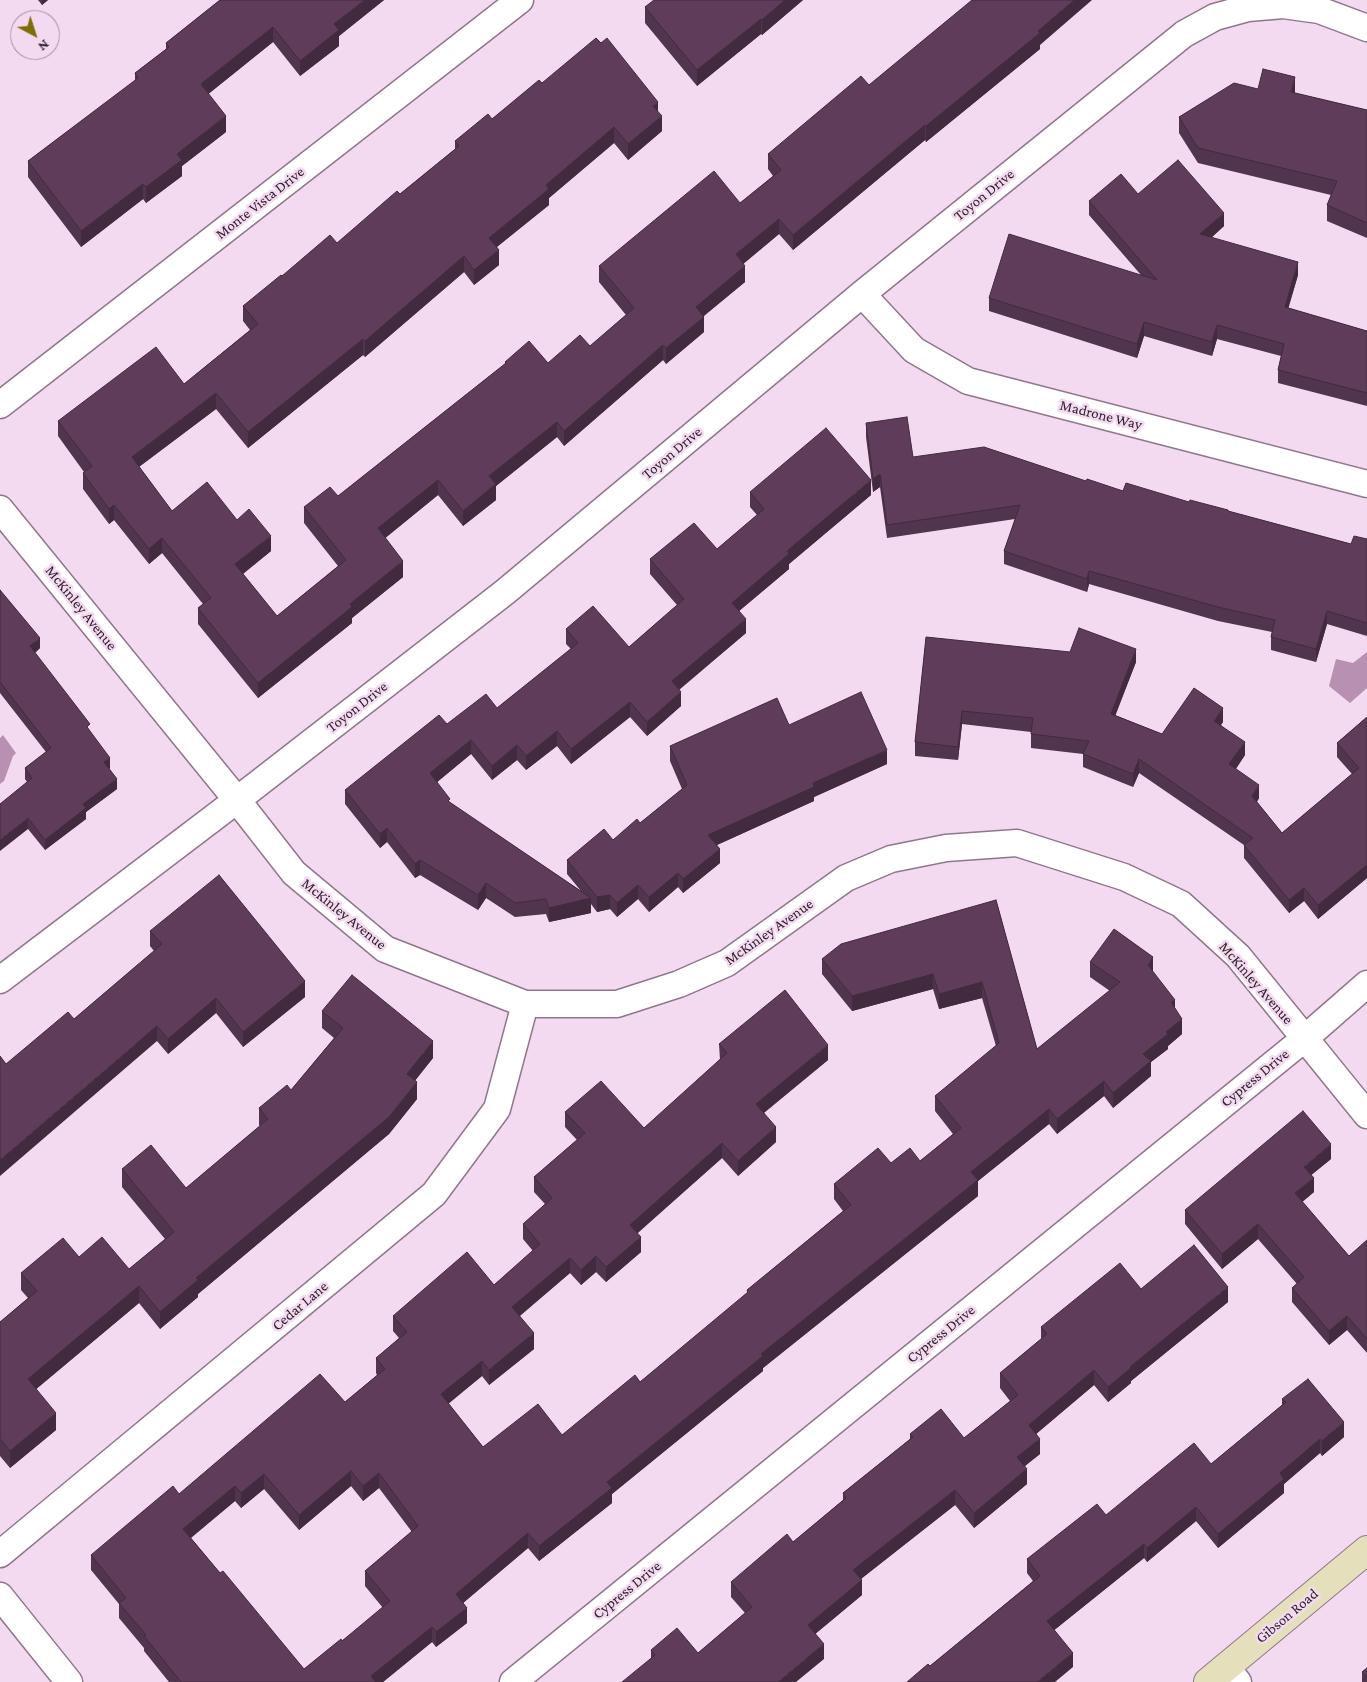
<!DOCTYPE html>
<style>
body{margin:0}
#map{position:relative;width:1367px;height:1682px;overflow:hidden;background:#f4daf0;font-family:"Crimson Pro",serif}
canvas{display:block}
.north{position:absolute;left:10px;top:10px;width:50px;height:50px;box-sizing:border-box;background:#f4daf0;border:1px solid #a38fa0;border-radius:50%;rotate:140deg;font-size:14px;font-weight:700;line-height:20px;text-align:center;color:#291f27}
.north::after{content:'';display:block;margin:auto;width:18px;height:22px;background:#7e6d09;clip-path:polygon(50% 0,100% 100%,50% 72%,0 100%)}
</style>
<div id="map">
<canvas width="1367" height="1682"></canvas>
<div class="north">N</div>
</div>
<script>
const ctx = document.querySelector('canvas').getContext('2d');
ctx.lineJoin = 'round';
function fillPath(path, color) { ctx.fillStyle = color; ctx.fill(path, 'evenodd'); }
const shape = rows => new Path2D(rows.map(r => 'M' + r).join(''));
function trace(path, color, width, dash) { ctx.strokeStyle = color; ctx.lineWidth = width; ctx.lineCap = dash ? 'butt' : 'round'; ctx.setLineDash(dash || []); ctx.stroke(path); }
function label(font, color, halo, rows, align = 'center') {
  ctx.font = font + ' "Crimson Pro",serif'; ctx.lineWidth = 5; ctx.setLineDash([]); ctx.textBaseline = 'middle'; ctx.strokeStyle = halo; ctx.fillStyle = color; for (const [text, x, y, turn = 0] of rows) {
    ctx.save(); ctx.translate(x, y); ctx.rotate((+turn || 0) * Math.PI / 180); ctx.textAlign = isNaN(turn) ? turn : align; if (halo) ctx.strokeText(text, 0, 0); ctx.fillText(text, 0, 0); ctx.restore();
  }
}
fillPath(shape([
 [1367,652,1367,688,1350,703,1329,686,1336,659,1353,663],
 [3,735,16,753,13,756,4,781,0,784,0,738]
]), '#b890b2');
const minor = shape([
 [862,294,914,350,968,381,1367,484],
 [0,405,520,0],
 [0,509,237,800,294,873,385,949,525,1004,617,1004,679,984,727,963,846,878,891,859,946,848,1017,843,1124,877,1181,904,1238,956,1367,1115],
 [0,980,237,800,505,592,862,294,1184,34,1215,17,1248,8,1283,5,1319,10,1367,28],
 [0,1554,434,1194,497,1109,525,1004],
 [0,1596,69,1682],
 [1226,1667,1238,1682],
 [513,1682,1304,1039,1367,984]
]);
const secondary = shape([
 [1208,1682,1367,1550]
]);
trace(minor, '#8f778b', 29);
trace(secondary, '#8f778b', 30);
trace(minor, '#fff', 26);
trace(secondary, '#e6dfbb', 28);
fillPath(shape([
 [38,0,48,0,42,5],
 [220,0,384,0,339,36,339,46,300,76,273,42,208,94,226,132,182,166,182,176,146,203,143,199,81,247,28,177,28,161,135,81,135,73,166,49,166,43],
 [654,0,803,0,762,35,761,34,697,86,645,23,645,7],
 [1040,45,1040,49,926,142,925,140,793,250,779,234,743,264,745,282,704,316,704,332,666,364,663,360,564,446,557,437,496,486,496,500,463,526,438,495,385,538,403,577,352,618,352,623,258,698,198,624,198,608,203,604,162,553,149,564,114,520,109,524,83,489,83,473,84,472,58,436,58,421,184,384,250,330,243,321,243,306,282,276,337,243,400,194,455,149,455,141,492,119,542,83,658,112,662,131,628,160,614,143,549,198,549,205,497,247,499,265,474,285,464,272,365,357,363,355,248,448,216,409,139,467,172,511,237,520,271,551,243,574,277,616,338,566,304,523,304,507,338,496,505,364,505,362,548,363,590,346,626,315,599,282,599,266,740,203,773,176,768,169,768,154,869,85],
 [1258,89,1295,93,1367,110,1367,238,1327,221,1327,205,1331,195,1198,163,1179,133,1179,117],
 [1138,194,1224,226,1211,238,1298,275,1288,308,1367,331,1367,406,1278,383,1278,370,1281,356,1217,339,1212,356,1144,336,1137,358,989,311,989,298,1141,275,1089,215,1089,201],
 [866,423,913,457,1086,481,1123,491,1189,502,1228,511,1351,544,1367,539,1367,636,1327,624,1316,662,1271,650,1271,637,1272,632,1218,621,1089,584,1087,592,1004,564,1004,551,1015,519,887,538,880,487,873,492,866,437],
 [750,492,871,495,789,564,789,569,739,611,746,633,679,689,681,706,647,736,630,717,571,764,557,746,526,770,517,760,492,780,471,754,437,782,450,803,581,891,567,874,567,860,613,840,640,823,682,789,670,761,670,746,789,725,887,764,814,797,814,801,717,845,720,863,683,893,678,887,649,912,638,899,617,917,610,909,597,912,591,904,591,913,549,922,546,914,515,917,486,898,478,910,420,875,415,878,387,842,380,848,345,804,345,790,447,724,497,708,571,649,566,644,566,629,629,647,677,605,650,574,650,559,717,549,757,515,750,507],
 [0,590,40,648,35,653,90,731,110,768,109,769,117,789,86,812,86,819,45,850,28,829,27,782,25,779,25,768,46,752,0,693],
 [926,637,1136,662,1115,715,1162,734,1223,722,1221,725,1245,755,1236,769,1259,798,1257,802,1282,833,1352,774,1337,757,1337,743,1367,717,1367,878,1318,919,1304,901,1289,913,1244,858,1244,845,1139,773,1133,787,1083,767,1083,754,1031,748,1031,732,962,724,958,760,915,756,915,742],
 [996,900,1037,1049,1110,991,1090,977,1090,962,1153,972,1175,1008,1182,1034,1168,1046,1168,1049,1151,1062,1151,1076,1113,1108,1104,1096,1057,1134,1049,1124,978,1181,978,1196,763,1368,763,1371,612,1494,612,1503,539,1561,528,1548,463,1603,467,1623,436,1647,432,1642,383,1682,169,1682,144,1651,144,1648,119,1618,119,1604,91,1570,91,1555,179,1494,345,1402,377,1375,376,1373,376,1358,399,1338,393,1331,393,1316,494,1285,533,1251,523,1239,523,1224,545,1204,534,1192,534,1177,577,1140,565,1127,565,1112,644,1128,720,1060,719,1044,828,1060,764,1113,776,1142,738,1176,722,1158,637,1233,641,1252,606,1282,596,1272,581,1285,570,1273,520,1316,534,1349,489,1385,482,1376,448,1403,483,1447,562,1435,640,1382,747,1294,747,1290,843,1211,834,1199,834,1184,891,1163,920,1161,953,1134,935,1111,935,1096,996,1046,982,998,939,1009,933,989,852,1011,822,974,822,959],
 [351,1486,363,1501,379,1488,412,1532,365,1571,365,1586,383,1608,342,1641,304,1669,220,1573,191,1538,235,1501,241,1508,264,1489,299,1530],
 [150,931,305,997,243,1047,216,1013,168,1054,157,1041,6,1064,74,1019,154,951,150,946],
 [322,1011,433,1058,415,1080,417,1099,389,1134,198,1294,198,1297,160,1329,139,1303,36,1389,56,1430,10,1468,0,1456,0,1322,28,1298,21,1290,21,1273,79,1257,129,1269,165,1239,122,1187,122,1169,186,1188,260,1126,259,1125,259,1108,291,1090,334,1038,322,1028],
 [1331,1159,1311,1175,1314,1192,1302,1202,1349,1256,1367,1240,1367,1353,1347,1330,1329,1345,1292,1302,1292,1288,1297,1284,1258,1239,1222,1269,1185,1224,1185,1210],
 [1141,1289,1228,1302,1131,1381,1131,1383,1108,1402,1094,1385,1036,1434,1040,1454,1025,1466,1027,1484,974,1528,955,1505,861,1579,862,1595,815,1634,824,1659,651,1659,651,1650,698,1653,745,1613,731,1597,731,1582,793,1542,843,1500,843,1493,910,1439,910,1434,964,1438,1010,1401,1000,1388,1000,1373,1041,1339,1041,1327],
 [1282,1399,1344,1437,1322,1456,1320,1453,1284,1484,1284,1493,1218,1548,1196,1521,1147,1562,1144,1558,1054,1630,1073,1667,930,1666,1033,1581,1027,1573,1027,1559,1106,1515,1211,1464,1282,1405],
 [1367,1668,1367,1682,1362,1682,1362,1672]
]), '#51344d');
fillPath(shape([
 [42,0,48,0,42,5],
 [365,0,384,0,339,36,339,46,300,76,300,61,334,24],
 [785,0,803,0,762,35,762,20],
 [1074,0,1092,0,1040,45,1040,49,926,142,926,126],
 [761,19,761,34,697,86,697,70],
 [273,27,273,42,201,100,201,84],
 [1295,77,1295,93,1291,92],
 [658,102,658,117,653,106],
 [226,116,226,132,182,166,182,176,146,203,146,187,177,154],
 [662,116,662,131,628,160,628,144],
 [925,125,925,140,793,250,793,235],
 [614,127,614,143,549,198,549,205,489,253,489,238,546,185],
 [143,184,143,199,81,247,81,231],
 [1224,213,1224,226,1200,248,1200,234],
 [779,219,779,234,736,270,736,254],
 [499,250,499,265,474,285,474,270],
 [464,256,464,272,365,357,365,341],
 [1298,262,1298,275,1285,320,1285,307],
 [745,266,745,282,696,322,696,307],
 [704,317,704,332,666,364,666,348],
 [1144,322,1144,336,1137,358,1137,344],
 [1217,325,1217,339,1212,356,1212,342],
 [363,339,363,355,248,448,248,432],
 [663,345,663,360,564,446,564,431],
 [216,393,216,409,132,472,132,457],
 [557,422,557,437,496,486,496,500,463,526,463,511,489,476],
 [880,474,880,487,873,492,873,479],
 [438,480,438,495,378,544,378,528],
 [871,480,871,495,789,564,789,569,732,617,732,603,787,551],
 [114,505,114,520,109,524,109,509],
 [271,536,271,551,235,580,235,564],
 [162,538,162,553,149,564,149,549],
 [403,561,403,577,352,618,352,623,258,698,258,683,350,604],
 [1089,571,1089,584,1087,592,1087,579],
 [1327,611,1327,624,1316,662,1316,649],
 [746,619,746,633,672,696,672,681],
 [40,638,40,648,30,657,30,646],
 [1136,649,1136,662,1111,727,1111,714],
 [681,692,681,706,647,736,647,722],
 [630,702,630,717,571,764,571,749],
 [1223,708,1223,722,1214,734,1214,721],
 [962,711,962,724,958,760,958,747],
 [557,731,557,746,526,770,526,756],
 [471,740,471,754,430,788,430,773],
 [1245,742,1245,755,1229,778,1229,764],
 [517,745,517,760,492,780,492,766],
 [887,750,887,764,814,797,814,801,708,849,708,835,813,783],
 [110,758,110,768,104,773,104,762],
 [1139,759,1139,773,1133,787,1133,774],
 [117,779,117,789,86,812,86,819,45,850,45,840,83,804],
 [1259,785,1259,798,1252,809,1252,796],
 [28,818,28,829,0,851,0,840],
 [387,828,387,842,380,848,380,834],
 [720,849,720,863,683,893,683,879],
 [420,860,420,875,415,878,415,864],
 [1367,865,1367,878,1318,919,1318,905],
 [678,873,678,887,649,912,649,897],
 [486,883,486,898,478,910,478,895],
 [638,885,638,899,617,917,617,903],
 [1304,888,1304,901,1289,913,1289,900],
 [610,895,610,909,597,912,597,897],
 [591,898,591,913,549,922,549,908],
 [1153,957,1153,972,1148,965],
 [933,974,933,989,852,1011,852,996],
 [305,981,305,997,243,1047,243,1032],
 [982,982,982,998,939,1009,939,994],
 [216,998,216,1013,168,1054,168,1039],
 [1175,1000,1175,1015,1171,1002],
 [1182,1019,1182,1034,1168,1046,1168,1049,1151,1062,1151,1076,1113,1108,1113,1093,1143,1054,1166,1032],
 [157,1026,157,1041,0,1176,0,1160],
 [433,1041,433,1058,407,1091,407,1074],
 [828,1045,828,1060,756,1119,756,1104],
 [1104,1081,1104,1096,1057,1134,1057,1119],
 [417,1082,417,1099,389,1134,198,1294,198,1297,160,1329,160,1312,196,1278],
 [1049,1109,1049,1124,978,1181,978,1196,763,1368,763,1371,612,1494,612,1503,539,1561,539,1546,607,1482,761,1354,971,1172],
 [776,1127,776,1142,738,1176,738,1161],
 [722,1143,722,1158,630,1240,630,1225],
 [1331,1144,1331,1159,1304,1181,1304,1167],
 [1314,1178,1314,1192,1295,1208,1295,1193],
 [1258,1224,1258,1239,1222,1269,1222,1254],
 [641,1237,641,1252,606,1282,606,1267],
 [596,1256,596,1272,581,1285,581,1270],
 [570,1258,570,1273,512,1322,512,1307],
 [139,1286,139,1303,28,1396,28,1379],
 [1228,1287,1228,1302,1131,1381,1131,1383,1108,1402,1108,1387,1130,1367],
 [1347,1316,1347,1330,1329,1345,1329,1331],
 [534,1333,534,1349,489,1385,489,1370],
 [482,1361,482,1376,441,1410,441,1394],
 [1094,1370,1094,1385,1029,1440,1029,1425],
 [56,1413,56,1430,10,1468,10,1451],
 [1344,1422,1344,1437,1322,1456,1322,1441],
 [1040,1439,1040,1454,1017,1472,1017,1457],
 [1320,1439,1320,1453,1284,1484,1284,1493,1218,1548,1218,1534,1280,1473],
 [1027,1469,1027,1484,974,1528,974,1513],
 [351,1471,351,1486,299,1530,299,1515],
 [379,1473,379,1488,363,1501,363,1486],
 [264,1474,264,1489,241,1508,241,1493],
 [235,1486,235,1501,183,1544,183,1529],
 [955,1490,955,1505,853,1585,853,1570],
 [1196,1507,1196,1521,1147,1562,1147,1548],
 [528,1533,528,1548,456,1609,456,1594],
 [1144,1544,1144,1558,1047,1636,1047,1621],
 [862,1580,862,1595,808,1640,808,1625],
 [467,1608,467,1623,436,1647,436,1632],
 [432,1627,432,1642,383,1682,371,1682,371,1676],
 [824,1644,824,1659,796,1682,778,1682],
 [1073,1653,1073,1667,1055,1682,1037,1682]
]), '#422a3f');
const building = shape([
 [220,0,365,0,334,24,339,30,300,61,273,27,201,84,226,116,177,154,182,160,146,187,143,184,81,231,28,161,138,78,135,73,169,47,166,43,220,0],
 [654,0,785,0,762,20,761,19,697,70,645,7,654,0],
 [972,0,1074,0,1038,31,1040,33,926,126,925,125,793,235,779,219,736,254,745,266,696,307,704,317,666,348,663,345,564,431,557,422,489,476,496,484,463,511,438,480,378,528,403,561,350,604,352,607,258,683,198,608,211,598,162,538,149,549,114,505,109,509,83,473,92,466,58,421,156,347,184,384,258,324,243,306,281,275,282,276,330,235,337,243,397,191,400,194,459,146,455,141,488,114,492,119,539,80,542,83,596,38,601,43,607,38,658,102,653,106,662,116,628,144,614,127,546,185,549,189,489,238,499,250,474,270,464,256,365,341,363,339,248,432,216,393,132,457,172,511,207,482,237,520,249,509,271,536,235,564,277,616,346,560,304,507,330,487,338,496,506,363,505,362,529,341,548,363,580,335,590,346,634,308,599,266,714,171,740,203,781,170,768,154,861,76,869,85,972,0],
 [1263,69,1295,77,1291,92,1367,110,1367,223,1327,205,1337,181,1198,148,1179,117,1234,83,1258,89,1263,69],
 [1178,160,1224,213,1200,234,1298,262,1285,307,1367,331,1367,393,1278,370,1284,344,1217,325,1212,342,1144,322,1137,344,989,298,1009,234,1157,280,1089,201,1121,174,1138,194,1178,160],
 [907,417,913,457,984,447,1086,481,1087,479,1123,491,1126,483,1189,502,1190,500,1228,510,1228,511,1351,544,1354,536,1367,539,1367,623,1327,611,1316,649,1271,637,1275,620,1218,607,1089,571,1087,579,1004,551,1020,505,887,525,880,474,873,479,866,423,907,417],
 [826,428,871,480,787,551,789,554,732,603,746,619,672,681,681,692,647,722,630,702,571,749,557,731,526,756,517,745,492,766,471,740,430,773,450,799,448,801,591,898,549,908,546,899,515,903,486,883,478,895,420,860,415,864,387,828,380,834,345,790,439,715,447,724,486,694,497,708,578,643,566,629,593,606,629,647,684,599,650,559,694,523,717,549,764,509,750,492,826,428],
 [0,590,40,638,30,646,90,724,87,727,110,758,104,762,117,779,83,804,86,808,45,840,28,818,0,840,0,804,32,778,25,768,51,748,0,682,0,590],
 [1079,628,1136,649,1111,714,1162,734,1194,688,1223,708,1214,721,1245,742,1229,764,1259,785,1252,796,1282,833,1359,768,1337,743,1367,717,1367,865,1318,905,1304,888,1289,900,1244,845,1253,838,1139,759,1133,774,1083,754,1089,741,1031,734,1033,718,962,711,958,747,915,742,926,637,1070,652,1079,628],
 [861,692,887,750,813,783,814,787,708,835,720,849,683,879,678,873,649,897,638,885,617,903,610,895,597,897,567,860,604,829,613,840,637,819,640,823,687,785,670,746,777,698,789,725,861,692],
 [219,875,305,981,243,1032,216,998,168,1039,157,1026,0,1160,0,1056,6,1064,68,1012,74,1019,162,944,150,931,219,875],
 [996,900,1037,1049,1120,982,1090,962,1114,929,1153,957,1148,965,1175,1000,1171,1002,1182,1019,1166,1032,1168,1034,1143,1054,1151,1061,1113,1093,1104,1081,1057,1119,1049,1109,971,1172,978,1180,761,1354,763,1356,607,1482,612,1488,539,1546,528,1533,456,1594,467,1608,436,1632,432,1627,371,1676,376,1682,181,1682,144,1636,146,1635,119,1603,126,1598,91,1555,173,1486,179,1494,320,1374,345,1402,385,1369,376,1358,407,1332,393,1316,467,1252,494,1285,540,1244,523,1224,552,1198,534,1177,585,1133,565,1112,601,1081,644,1128,727,1053,719,1044,785,990,828,1045,756,1104,776,1127,738,1161,722,1143,630,1225,641,1237,606,1267,596,1256,581,1270,570,1258,512,1307,534,1333,489,1370,482,1361,441,1394,483,1447,538,1404,562,1435,635,1375,640,1382,748,1292,747,1290,851,1205,834,1184,878,1148,891,1163,910,1148,920,1161,961,1128,935,1096,999,1043,982,982,939,994,933,974,852,996,822,959,841,944,996,900],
 [351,1471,363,1486,379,1473,418,1526,365,1571,390,1601,342,1641,341,1639,304,1669,223,1571,220,1573,183,1529,235,1486,241,1493,264,1474,299,1515,351,1471],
 [352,975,433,1041,407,1074,417,1082,389,1117,196,1278,198,1280,160,1312,139,1286,28,1379,56,1413,10,1451,0,1439,0,1322,37,1291,21,1273,63,1238,79,1257,102,1237,129,1269,174,1232,122,1169,151,1145,186,1188,268,1119,259,1108,287,1085,291,1090,343,1028,322,1011,352,975],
 [1303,1111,1331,1144,1304,1167,1314,1178,1295,1193,1349,1256,1367,1240,1367,1339,1347,1316,1329,1331,1292,1288,1304,1277,1258,1224,1222,1254,1185,1210,1303,1111],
 [1194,1245,1228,1287,1130,1367,1131,1368,1108,1387,1094,1370,1029,1425,1040,1439,1017,1457,1027,1469,974,1513,955,1490,853,1570,862,1580,808,1625,824,1644,778,1682,622,1682,655,1655,651,1650,677,1628,698,1653,752,1607,731,1582,787,1534,793,1542,846,1498,843,1493,913,1437,910,1434,941,1409,964,1438,1018,1395,1000,1373,1047,1334,1041,1327,1120,1263,1141,1289,1194,1245],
 [1308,1379,1344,1422,1322,1441,1320,1439,1280,1473,1284,1479,1218,1534,1196,1507,1147,1548,1144,1544,1047,1621,1073,1653,1037,1682,907,1682,928,1664,930,1666,1040,1576,1027,1559,1097,1504,1106,1515,1194,1443,1211,1464,1286,1402,1282,1399,1308,1379],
 [1367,1668,1367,1677,1362,1672,1367,1668]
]);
fillPath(building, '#5e3c5a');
trace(building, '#422a3f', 1);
label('15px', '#291f27', '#f4daf0', [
 ["Toyon Drive",984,195,-39],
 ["Monte Vista Drive",260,203,-38],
 ["Madrone Way",1101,415,14],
 ["Toyon Drive",672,453,-40],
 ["McKinley Avenue",81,608,51],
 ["Toyon Drive",357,707,-38],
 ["McKinley Avenue",344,914,39],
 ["McKinley Avenue",769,932,-35],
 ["McKinley Avenue",1256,983,49],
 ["Cypress Drive",1255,1078,-39],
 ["Cedar Lane",300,1306,-40],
 ["Cypress Drive",941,1334,-39],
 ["Cypress Drive",627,1590,-39],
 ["Gibson Road",1287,1616,-40]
]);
</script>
